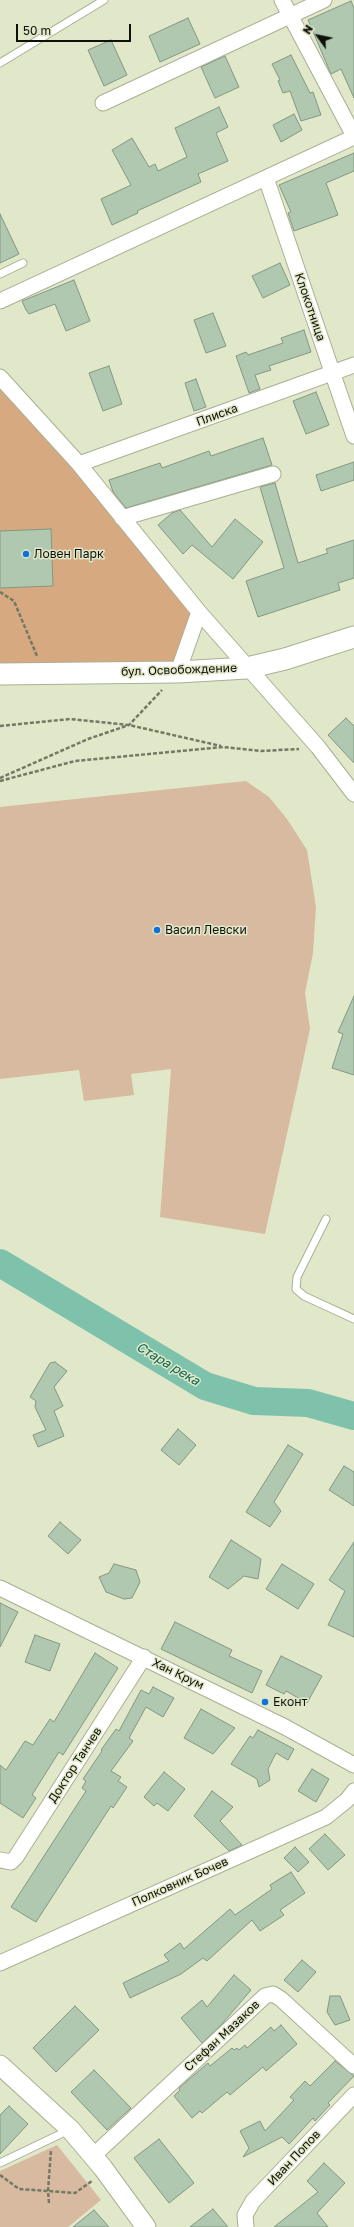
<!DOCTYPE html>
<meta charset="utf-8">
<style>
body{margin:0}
#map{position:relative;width:354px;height:2227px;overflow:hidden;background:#e1e7c9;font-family:"Golos Text",sans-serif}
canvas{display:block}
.north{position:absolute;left:298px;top:16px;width:40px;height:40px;-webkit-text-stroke:3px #e1e7c9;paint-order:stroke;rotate:303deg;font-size:11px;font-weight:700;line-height:16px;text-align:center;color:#0f1107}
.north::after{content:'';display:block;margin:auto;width:14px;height:18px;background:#0f1107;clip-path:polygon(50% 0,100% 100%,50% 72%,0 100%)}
.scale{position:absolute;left:16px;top:24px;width:115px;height:18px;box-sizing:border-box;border:2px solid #0f1107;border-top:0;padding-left:5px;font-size:12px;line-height:14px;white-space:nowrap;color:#0f1107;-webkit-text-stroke:3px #e1e7c9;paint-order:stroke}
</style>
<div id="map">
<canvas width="354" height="2227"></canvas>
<div class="north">N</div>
<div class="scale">50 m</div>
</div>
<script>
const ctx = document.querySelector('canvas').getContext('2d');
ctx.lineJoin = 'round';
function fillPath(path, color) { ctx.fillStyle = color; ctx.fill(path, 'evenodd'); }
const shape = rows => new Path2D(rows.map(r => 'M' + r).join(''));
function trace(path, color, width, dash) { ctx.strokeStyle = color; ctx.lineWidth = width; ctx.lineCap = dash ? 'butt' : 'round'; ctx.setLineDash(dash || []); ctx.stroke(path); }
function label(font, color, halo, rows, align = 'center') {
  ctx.font = font + ' "Golos Text",sans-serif'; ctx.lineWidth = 3; ctx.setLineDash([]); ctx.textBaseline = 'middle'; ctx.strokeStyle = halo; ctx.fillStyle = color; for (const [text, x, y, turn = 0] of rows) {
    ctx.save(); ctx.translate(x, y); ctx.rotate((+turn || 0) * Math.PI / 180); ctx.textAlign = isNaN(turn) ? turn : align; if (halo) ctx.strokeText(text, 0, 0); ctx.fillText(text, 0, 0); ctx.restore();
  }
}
fillPath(shape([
 [246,781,269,797,287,819,307,850,316,907,313,953,305,993,310,1029,265,1234,160,1217,171,1069,131,1074,134,1095,84,1101,79,1070,0,1079,0,807],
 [57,2145,101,2200,68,2227,0,2227,0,2171]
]), '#d8baa0');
fillPath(shape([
 [0,377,199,612,178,672,0,674]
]), '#d7a981');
trace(shape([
 [0,1263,205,1386,254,1401,308,1403,354,1416]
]), '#7ec2ac', 28);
const building = shape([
 [351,1,354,8,354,98,341,69,331,74,308,20,351,1],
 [188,18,200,44,160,62,149,36,188,18],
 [111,40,127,75,104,86,88,50,111,40],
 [291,55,310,93,313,92,321,115,301,121,290,91,283,93,278,81,280,80,272,64,291,55],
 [225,56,239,87,215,98,201,67,225,56],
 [219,107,228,127,216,133,228,161,198,174,201,182,137,211,138,213,112,225,101,199,131,185,112,150,132,138,149,167,155,164,158,171,187,157,175,128,219,107],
 [294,114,302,130,281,142,273,125,294,114],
 [354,153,354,171,326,183,338,215,294,231,288,213,291,212,279,185,354,153],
 [0,214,19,254,0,263,0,214],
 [280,263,290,285,263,298,252,276,280,263],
 [74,280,90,321,66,331,55,304,29,314,26,310,22,301,74,280],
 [213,313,226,346,206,353,194,320,213,313],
 [304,330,311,352,269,366,271,370,255,375,260,389,249,393,236,356,246,352,248,355,283,343,281,338,304,330],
 [109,366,122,404,103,411,89,373,109,366],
 [196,379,206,407,194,411,185,383,196,379],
 [316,392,329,425,306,434,293,401,316,392],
 [263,438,272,465,126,508,113,492,109,480,160,463,162,468,209,451,211,456,263,438],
 [354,462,354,480,321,491,316,475,354,462],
 [275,483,298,563,328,553,326,549,354,540,354,578,338,583,340,590,258,617,246,581,284,568,260,487,275,483],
 [180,510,212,547,235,519,263,542,233,579,192,545,183,554,158,525,172,513,180,510],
 [51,529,53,586,0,588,0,531,51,529],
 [346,718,354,726,354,763,328,735,346,718],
 [354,996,354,1075,332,1068,343,1034,338,1032,354,996],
 [55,1362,67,1371,54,1387,63,1406,54,1411,64,1436,38,1447,33,1435,46,1430,35,1407,36,1401,30,1397,50,1363,55,1362],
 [178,1429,196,1445,179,1465,161,1450,178,1429],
 [288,1445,303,1454,274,1502,281,1511,270,1527,246,1512,288,1445],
 [344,1466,354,1472,354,1506,329,1490,344,1466],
 [60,1522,81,1540,68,1554,48,1536,60,1522],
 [231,1540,261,1559,258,1579,244,1576,228,1589,209,1577,231,1540],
 [354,1542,354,1637,328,1625,345,1591,329,1580,354,1542],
 [114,1564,136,1570,140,1582,132,1598,124,1599,106,1592,99,1577,109,1573,114,1564],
 [282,1564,314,1584,298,1609,266,1589,282,1564],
 [0,1603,18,1612,0,1647,0,1603],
 [175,1622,232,1650,229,1656,262,1671,252,1693,161,1649,175,1622],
 [35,1635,60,1644,50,1671,25,1662,35,1635],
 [95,1653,118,1668,63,1755,59,1752,32,1795,36,1798,23,1818,0,1803,0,1765,6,1770,25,1741,33,1745,50,1719,54,1722,95,1653],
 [281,1656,322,1676,307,1703,286,1691,284,1694,266,1685,281,1656],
 [153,1687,174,1698,163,1717,146,1707,129,1738,133,1741,111,1771,121,1777,118,1781,127,1787,113,1808,111,1806,36,1922,11,1907,86,1791,82,1788,86,1781,83,1779,102,1751,101,1750,116,1729,119,1731,141,1690,149,1694,153,1687],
 [201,1709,235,1728,213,1754,184,1738,201,1709],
 [258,1730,294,1749,288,1760,276,1753,268,1769,270,1780,259,1787,257,1779,231,1764,250,1736,253,1738,258,1730],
 [312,1769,329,1779,316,1802,298,1791,312,1769],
 [164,1772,185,1789,168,1811,157,1803,154,1806,144,1797,164,1772],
 [212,1791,233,1807,220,1821,242,1845,229,1851,194,1816,212,1791],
 [325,1834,345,1855,328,1870,309,1849,325,1834],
 [295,1847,309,1862,298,1872,284,1858,295,1847],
 [291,1872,305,1893,280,1910,284,1915,260,1931,252,1920,207,1961,203,1958,181,1974,130,1998,123,1983,169,1961,164,1955,180,1943,184,1949,230,1909,235,1915,272,1889,270,1885,291,1872],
 [302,1960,316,1972,298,1992,284,1980,302,1960],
 [234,1975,251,1990,222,2024,202,2043,181,2018,202,2000,207,2007,234,1975],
 [330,1996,340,1996,350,2020,335,2025,327,2012,330,1996],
 [75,2006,99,2030,56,2072,33,2048,75,2006],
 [281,2025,297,2044,266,2071,263,2067,230,2095,227,2092,202,2113,200,2111,192,2118,174,2096,180,2090,179,2088,208,2063,210,2066,232,2048,234,2050,237,2048,239,2050,245,2045,247,2048,271,2027,274,2031,281,2025],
 [335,2061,354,2076,328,2103,330,2105,315,2121,313,2118,289,2144,282,2137,243,2157,249,2148,240,2131,260,2121,265,2131,294,2100,290,2097,305,2081,310,2086,335,2061],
 [94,2070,131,2108,107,2130,71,2092,94,2070],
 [9,2106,28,2124,0,2154,0,2115,9,2106],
 [159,2139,194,2183,169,2203,134,2158,159,2139],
 [324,2163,345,2183,317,2213,328,2227,274,2227,318,2192,307,2181,324,2163],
 [213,2209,228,2227,190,2227,213,2209],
 [94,2210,109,2227,73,2227,94,2210]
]);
fillPath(building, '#b0c8b0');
trace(building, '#819881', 1);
const service = shape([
 [0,63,104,0],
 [0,274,23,263],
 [326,1219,297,1277,296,1289,304,1296,354,1319],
 [0,2163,69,2130]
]);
const minor = shape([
 [282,0,354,136],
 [103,103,324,0],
 [266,178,354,436],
 [0,301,354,137],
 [0,377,79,464,199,612,318,747,354,794],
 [79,464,354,365],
 [122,518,273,474],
 [178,672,199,612],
 [0,1588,285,1727,354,1765],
 [0,1860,11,1862,16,1857,144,1657],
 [0,1963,326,1817,347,1800,354,1791],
 [93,2156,265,1996,273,1994,281,1999,354,2066],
 [246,2227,245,2215,253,2201,354,2095]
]);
const tertiary = shape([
 [0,2065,70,2129,103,2168,146,2227]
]);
const secondary = shape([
 [0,674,178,672,247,668,285,659,354,637]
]);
trace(service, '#a9b092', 9);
trace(minor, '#a9b092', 17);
trace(tertiary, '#a9b092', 21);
trace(secondary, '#a9b092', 23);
trace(shape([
 [0,592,14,601,37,656],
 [0,726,70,719,129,725,221,746],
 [0,778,88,739,129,725,162,690],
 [0,781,75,761,223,747,261,751,299,749],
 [0,2175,19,2189,48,2191,75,2193,92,2181],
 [49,2203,48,2191,51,2150]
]), '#747864', 2.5, [4, 2]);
trace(service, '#fff', 7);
trace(minor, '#fff', 15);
trace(tertiary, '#fff', 19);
trace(secondary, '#fff', 21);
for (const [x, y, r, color] of [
 [26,554,4,"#0d72da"],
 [157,930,4,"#0d72da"],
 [265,1702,4,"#0d72da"]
]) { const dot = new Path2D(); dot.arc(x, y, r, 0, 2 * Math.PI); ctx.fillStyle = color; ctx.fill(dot); trace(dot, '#e1e7c9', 1.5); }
label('12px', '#0f1107', '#e1e7c9', [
 ["Клокотница",310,307,71],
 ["Плиска",217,415,-20],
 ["бул. Освобождение",179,670,-2],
 ["Хан Крум",178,1674,26],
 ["Доктор Танчев",75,1765,-57],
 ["Полковник Бочев",180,1882,-24],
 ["Стефан Мазаков",222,2036,-43],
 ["Иван Попов",294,2158,-47]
]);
label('12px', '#0f1107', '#e1e7c9', [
 ["Ловен Парк",34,554],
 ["Васил Левски",165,930],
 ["Еконт",273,1702]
], 'left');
label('italic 13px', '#0b6652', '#e1e7c9', [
 ["Стара река",168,1364,31]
]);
</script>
